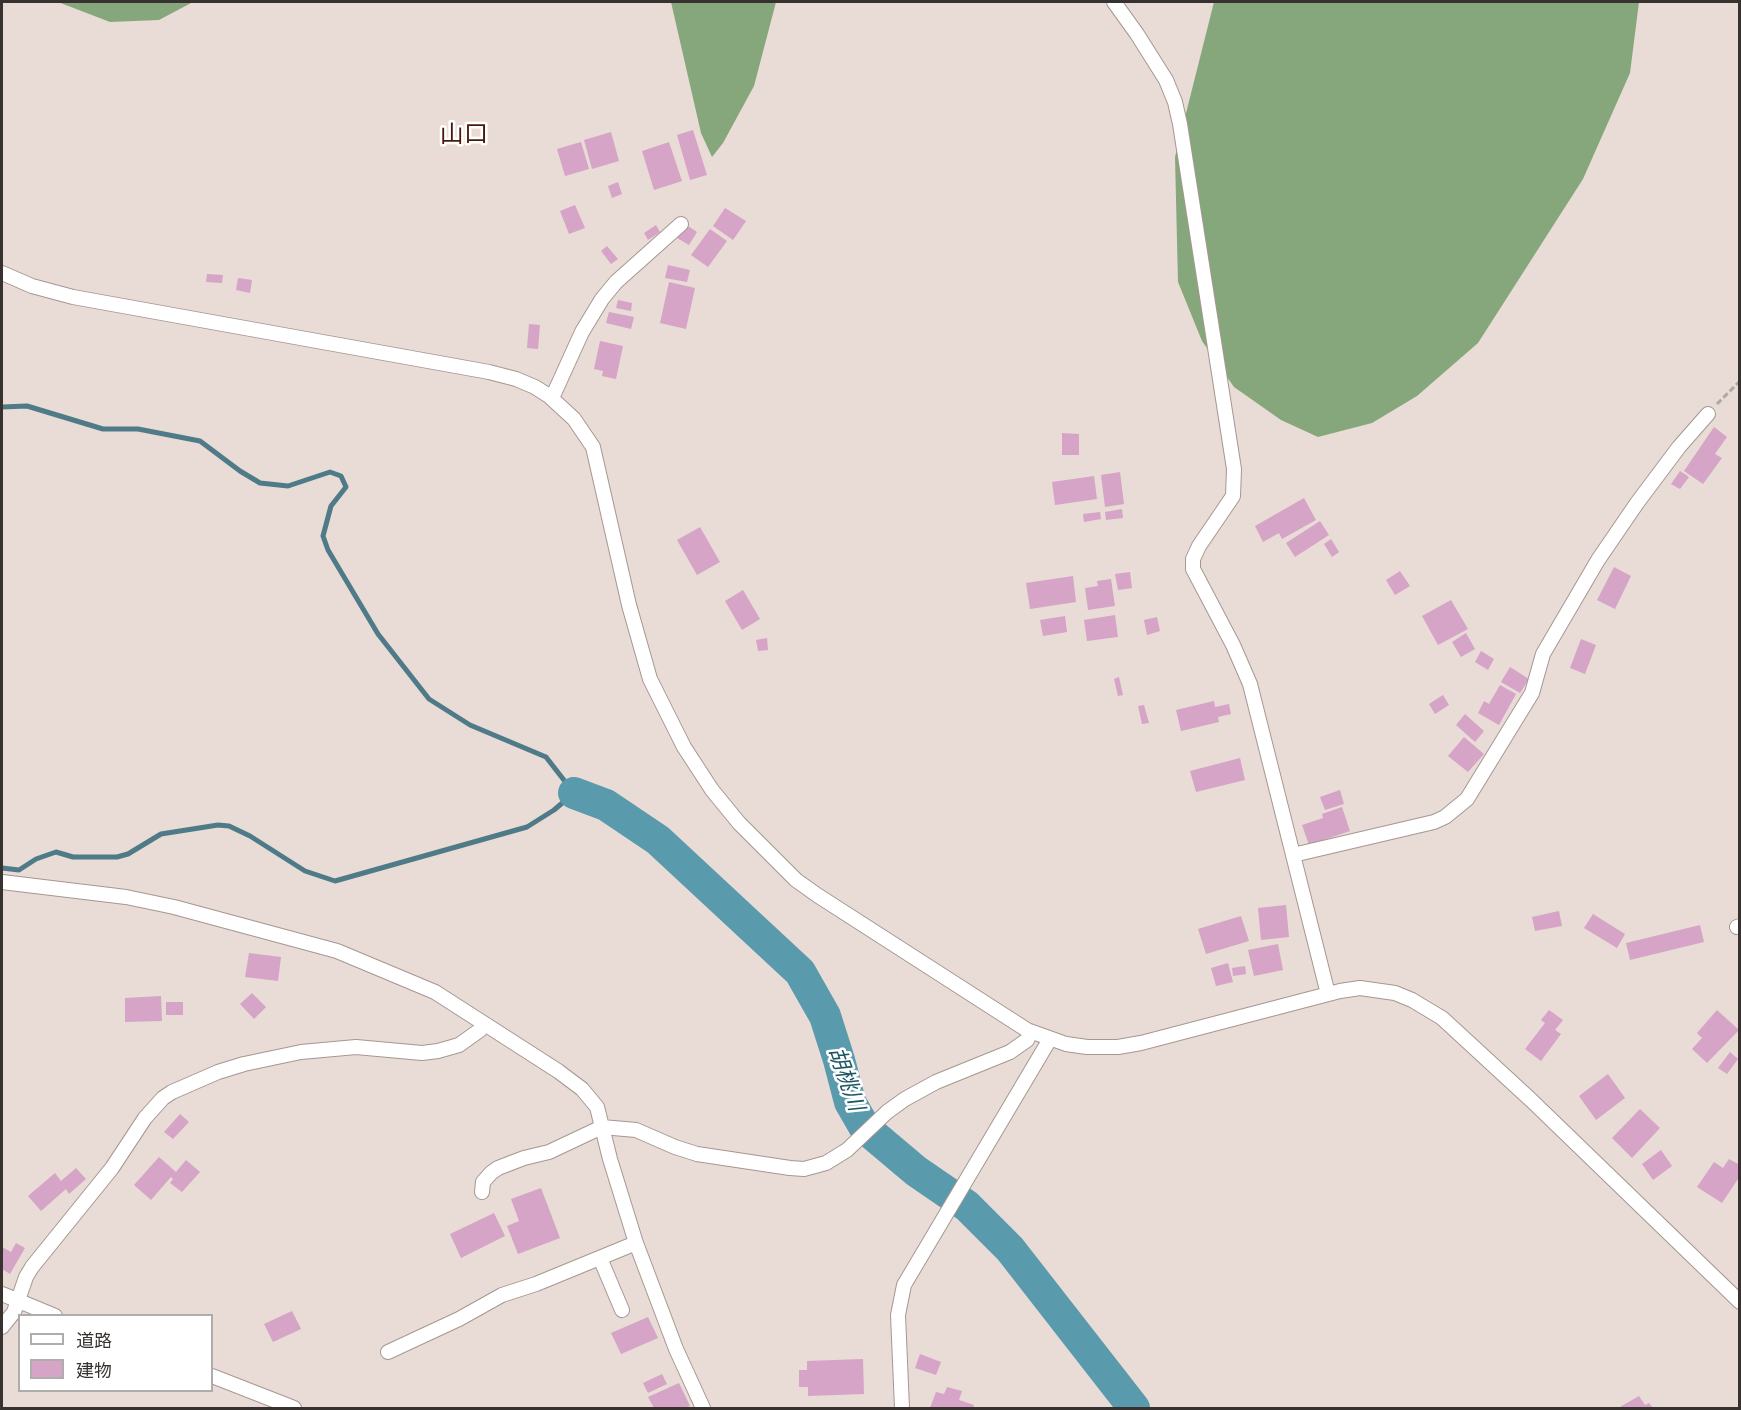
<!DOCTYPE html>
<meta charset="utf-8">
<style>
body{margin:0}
#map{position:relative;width:1741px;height:1410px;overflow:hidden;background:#e9dbd5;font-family:"Asap Condensed","Noto Sans JP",sans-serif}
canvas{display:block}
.frame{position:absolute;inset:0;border:3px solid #373230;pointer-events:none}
.legend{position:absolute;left:18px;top:1314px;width:195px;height:78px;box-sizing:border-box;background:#fff;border:2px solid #afadac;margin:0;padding:8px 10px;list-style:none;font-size:18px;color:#373230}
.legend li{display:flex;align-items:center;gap:12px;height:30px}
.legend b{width:30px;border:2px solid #afadac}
</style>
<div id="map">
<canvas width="1741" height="1410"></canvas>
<div class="frame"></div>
<ul class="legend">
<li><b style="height:8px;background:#fff"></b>道路</li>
<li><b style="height:16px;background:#d5a4c6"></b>建物</li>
</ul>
</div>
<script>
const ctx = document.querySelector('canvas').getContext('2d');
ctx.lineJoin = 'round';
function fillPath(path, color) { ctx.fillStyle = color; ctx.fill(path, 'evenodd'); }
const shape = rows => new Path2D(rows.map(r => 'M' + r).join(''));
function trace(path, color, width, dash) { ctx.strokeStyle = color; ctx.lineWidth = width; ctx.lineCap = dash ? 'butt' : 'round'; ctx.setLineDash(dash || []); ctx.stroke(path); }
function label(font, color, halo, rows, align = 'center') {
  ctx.font = font + ' "Asap Condensed","Noto Sans JP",sans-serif'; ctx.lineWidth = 5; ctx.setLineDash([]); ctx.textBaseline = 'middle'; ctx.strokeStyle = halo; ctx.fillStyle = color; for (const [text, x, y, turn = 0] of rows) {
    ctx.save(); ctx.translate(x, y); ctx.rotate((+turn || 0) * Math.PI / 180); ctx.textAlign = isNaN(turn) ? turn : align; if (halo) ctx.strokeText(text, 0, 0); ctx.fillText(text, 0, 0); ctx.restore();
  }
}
fillPath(shape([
 [58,2,193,2,159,20,110,22],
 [671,2,776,2,754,86,723,143,712,157,701,133],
 [1214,2,1639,2,1630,73,1583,179,1478,343,1417,396,1372,423,1318,437,1281,420,1234,387,1202,341,1178,282,1175,157]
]), '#86a77b');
trace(shape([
 [2,407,27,406,103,429,138,429,200,441,240,471,260,483,288,486,330,472,341,476,346,487,331,506,323,536,328,550,378,634,429,699,470,725,546,757,574,793,554,810,527,827,335,881,305,871,250,836,229,826,218,825,161,834,128,854,117,857,73,857,56,852,36,859,19,870,2,868]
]), '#4f7b88', 5);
trace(shape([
 [574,793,606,805,658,840,800,972,825,1016,839,1060,850,1102,865,1128,916,1171,967,1206,1010,1249,1134,1408]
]), '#599aad', 32);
fillPath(shape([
 [693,130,707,175,690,180,677,135],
 [611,132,619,161,592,169,584,140],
 [581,142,589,169,565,176,557,149],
 [669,142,682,181,654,190,642,151],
 [618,182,622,194,612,198,608,186],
 [575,205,585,228,569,234,560,211],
 [725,208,746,221,733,240,713,226],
 [685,224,697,232,689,245,677,238],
 [656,225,660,232,648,240,644,233],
 [710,229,727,241,708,267,691,255],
 [607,246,618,259,611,264,601,251],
 [668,265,690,270,687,282,665,278],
 [207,274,223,275,222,283,206,282],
 [238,278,252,280,250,293,236,290],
 [669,282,695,288,686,329,660,323],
 [618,300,632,303,631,311,616,308],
 [609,312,634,317,631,329,606,323],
 [529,324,540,325,538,349,527,348],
 [600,341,623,346,616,379,602,376,603,371,594,369],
 [1714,427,1727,437,1715,454,1722,458,1703,484,1684,471],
 [1062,433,1079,434,1079,455,1062,455],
 [1680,471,1689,477,1680,489,1671,484],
 [1120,472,1124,504,1105,507,1101,475],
 [1094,476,1097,499,1055,505,1052,482],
 [1304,498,1316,520,1282,539,1279,533,1263,542,1255,526],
 [1122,509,1123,518,1106,520,1105,512],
 [1100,512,1101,519,1084,522,1083,514],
 [1320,521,1329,535,1295,557,1286,543],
 [700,527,720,562,697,575,677,540],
 [1331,539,1339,552,1332,557,1324,544],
 [1614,567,1631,576,1615,609,1597,600],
 [1400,571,1410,586,1395,595,1386,580],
 [1130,572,1132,588,1118,590,1115,574],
 [1073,576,1076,602,1030,609,1026,583],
 [1111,579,1115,606,1088,610,1085,588,1098,586,1097,581],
 [743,590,760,619,742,630,725,601],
 [1451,600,1468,629,1438,645,1422,616],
 [1115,615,1118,637,1087,641,1084,620],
 [1065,616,1067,632,1043,636,1040,620],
 [1157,617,1160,631,1147,635,1144,620],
 [1466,633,1475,649,1461,657,1452,642],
 [767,638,768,650,758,651,756,640],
 [1581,639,1596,645,1585,674,1570,668],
 [1481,651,1494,659,1488,670,1475,662],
 [1510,667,1529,679,1520,693,1501,682],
 [1119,677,1123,695,1118,696,1114,679],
 [1500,685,1516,694,1499,725,1478,713,1484,701,1489,704],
 [1443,695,1449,705,1435,714,1429,704],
 [1214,701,1215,707,1229,704,1231,714,1218,717,1219,722,1181,731,1176,710],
 [1144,705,1149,723,1142,724,1138,706],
 [1465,714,1484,731,1475,742,1456,725],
 [1464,737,1484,754,1468,772,1448,756],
 [1240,758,1245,780,1196,792,1190,771],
 [1340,790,1344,804,1325,810,1320,797],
 [1342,807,1350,831,1309,845,1302,825,1323,818,1322,814],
 [1286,905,1289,937,1261,940,1258,908],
 [1559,911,1562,926,1535,931,1532,917],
 [1593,914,1625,934,1617,948,1584,928],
 [1241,916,1249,941,1206,954,1198,929],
 [1700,925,1704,942,1630,960,1626,943],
 [1278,944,1283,970,1254,976,1248,950],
 [249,953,281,957,278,981,245,977],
 [1228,963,1233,982,1216,986,1211,968],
 [1245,966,1246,974,1233,976,1232,968],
 [252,993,266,1007,254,1019,240,1004],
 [161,996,162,1021,125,1022,125,998],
 [166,1002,183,1002,183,1015,166,1015],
 [1549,1010,1563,1020,1555,1030,1561,1034,1541,1061,1525,1049,1545,1023,1541,1020],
 [1717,1010,1739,1030,1707,1063,1692,1049,1702,1038,1697,1033],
 [1730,1052,1738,1059,1727,1074,1718,1068],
 [1608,1074,1625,1098,1596,1120,1579,1096],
 [1640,1109,1660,1128,1632,1158,1612,1138],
 [180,1114,189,1122,173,1139,164,1132],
 [1661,1150,1672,1166,1653,1180,1642,1164],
 [159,1157,176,1172,186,1160,200,1172,182,1192,170,1183,173,1179,171,1177,151,1200,134,1185],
 [1729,1159,1740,1165,1740,1176,1722,1203,1697,1187,1714,1162,1723,1168],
 [76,1168,86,1179,69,1194,66,1189,41,1211,28,1196,55,1173,61,1181],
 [541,1188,560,1238,518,1254,507,1226,519,1221,511,1199],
 [494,1213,505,1236,461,1258,450,1234],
 [16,1243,25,1248,10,1274,2,1269,2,1247,11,1252],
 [292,1311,301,1329,273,1342,264,1324],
 [648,1317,658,1338,621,1354,611,1333],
 [920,1354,941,1362,936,1375,915,1368],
 [863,1359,864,1394,808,1396,808,1387,799,1387,799,1370,807,1370,807,1361],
 [662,1374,667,1384,648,1393,643,1383],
 [679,1383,690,1406,684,1408,654,1408,648,1397],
 [947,1387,962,1391,959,1400,974,1405,973,1408,930,1408,936,1392,944,1394],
 [1639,1396,1645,1405,1649,1403,1653,1408,1618,1408]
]), '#d5a4c6');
const minor = shape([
 [1114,2,1137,34,1166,80,1175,102,1180,124,1234,469,1233,496,1199,546,1193,559,1193,569,1233,645,1250,684,1328,994],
 [2,273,32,286,73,297,489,372,516,379,535,387,549,396,574,419,593,447,629,605,650,679,684,747,712,790,739,823,796,880,817,895,1027,1030,1066,1044,1087,1047,1118,1047,1141,1043,1340,991,1360,988,1395,993,1412,1000,1442,1018,1531,1100,1740,1302],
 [552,398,582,332,602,299,616,282,681,224],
 [1293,855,1434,822,1445,817,1467,799,1532,693,1543,654,1598,560,1637,503,1679,447,1708,414],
 [2,882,126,897,174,907,337,951,435,992,558,1071,582,1089,597,1107,610,1159,636,1243,676,1349,703,1408],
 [1737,927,1740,926],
 [482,1192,483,1182,491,1173,498,1168,524,1158,549,1152,602,1127,636,1130,675,1147,697,1154,790,1168,804,1169,826,1163,847,1150,887,1112,905,1099,936,1082,1010,1052,1027,1040,1031,1032],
 [600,1258,622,1310],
 [2,1294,55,1316],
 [2,1327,14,1312,26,1277,32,1267,112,1168,145,1118,163,1098,172,1092,218,1072,244,1064,301,1052,356,1047,422,1053,438,1051,459,1045,480,1030,483,1023],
 [388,1352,459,1319,502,1295,536,1284,636,1243],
 [212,1376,294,1408],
 [902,1408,898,1315,904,1285,1050,1039]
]);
trace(minor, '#a59792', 16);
trace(shape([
 [1717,404,1740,381]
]), '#b2a6a2', 3, [6, 3]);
trace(minor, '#fff', 14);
label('italic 22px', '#1e5564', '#fff', [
 ["胡桃川",846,1079,70]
]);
label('24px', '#4a1808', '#fff', [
 ["山口",464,134]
]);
</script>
